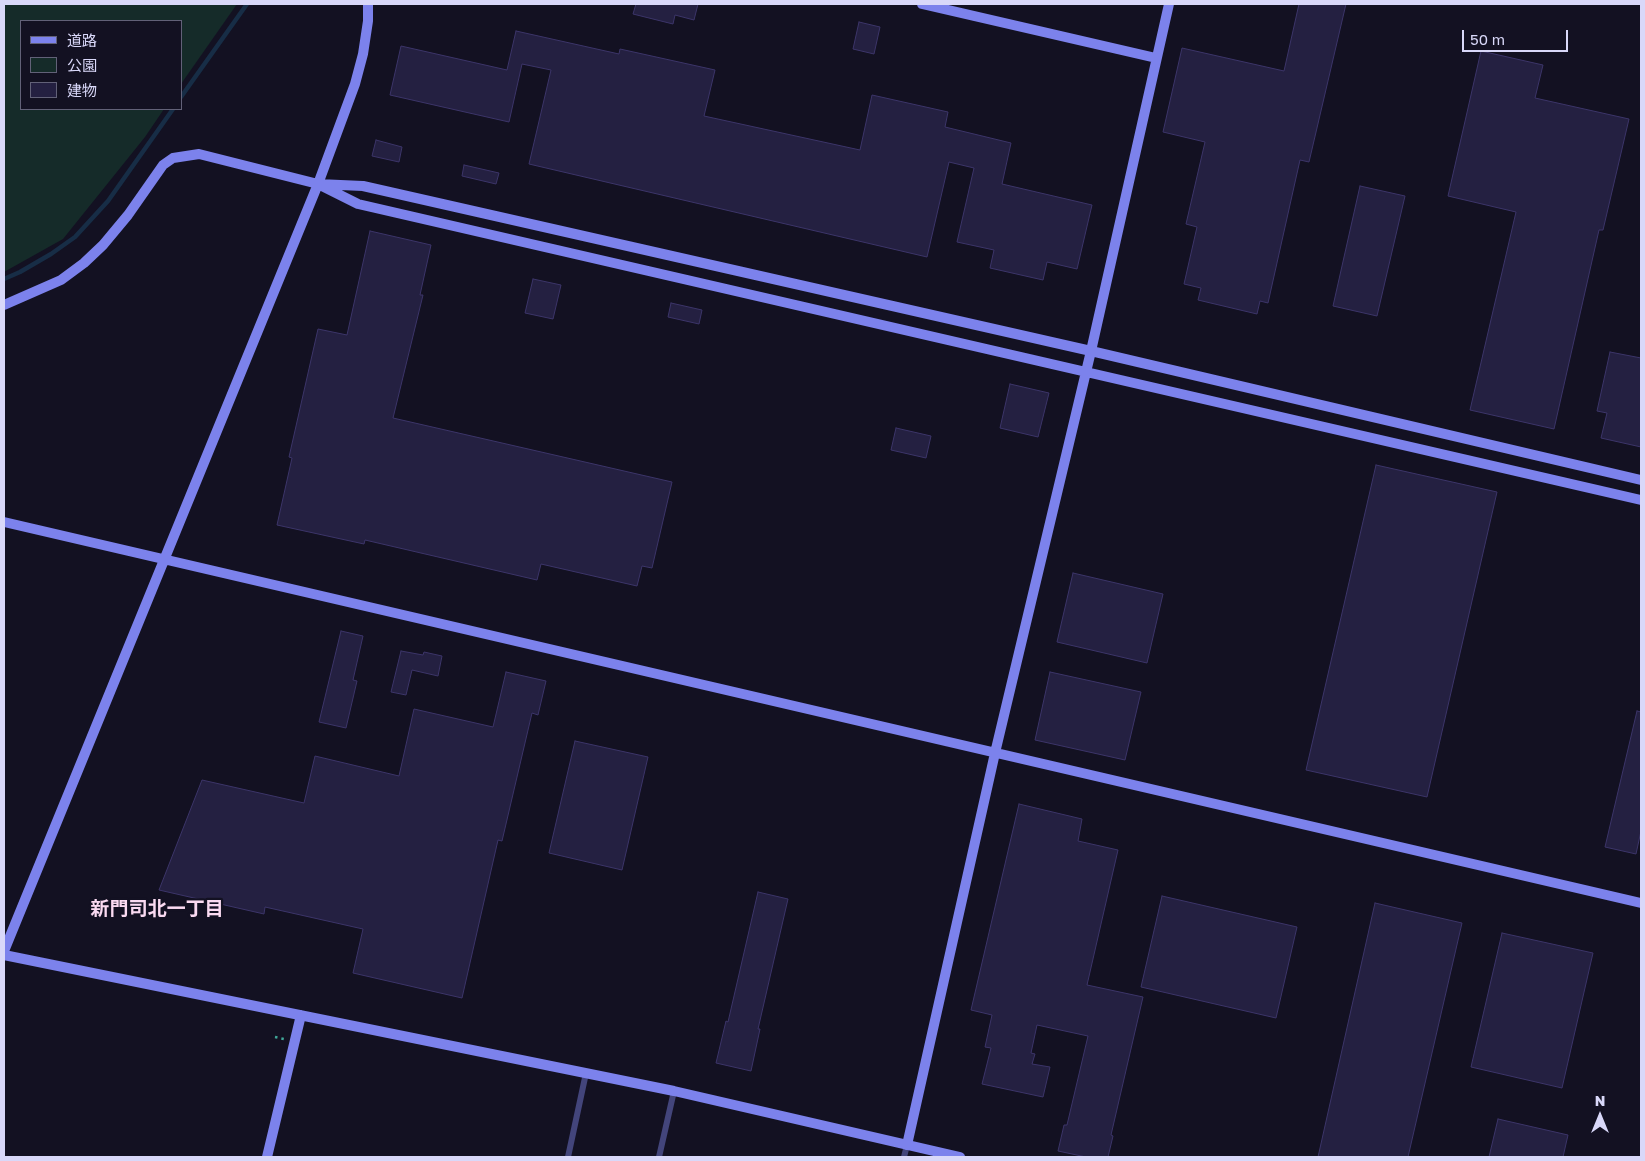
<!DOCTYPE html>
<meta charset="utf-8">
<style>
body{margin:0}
#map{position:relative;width:1645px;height:1161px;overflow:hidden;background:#131122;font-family:"Golos Text","Noto Sans JP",sans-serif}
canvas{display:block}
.frame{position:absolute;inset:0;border:5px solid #d9d8f9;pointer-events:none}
.legend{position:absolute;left:20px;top:20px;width:162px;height:90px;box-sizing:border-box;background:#131122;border:1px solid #626178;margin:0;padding:6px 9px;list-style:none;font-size:15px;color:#d9d8f9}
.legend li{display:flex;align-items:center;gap:10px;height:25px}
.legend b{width:25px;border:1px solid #626178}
.north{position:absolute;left:1575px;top:1091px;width:50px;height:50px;-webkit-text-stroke:4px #131122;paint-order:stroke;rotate:0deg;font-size:14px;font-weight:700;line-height:20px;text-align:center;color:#d9d8f9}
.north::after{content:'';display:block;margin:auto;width:18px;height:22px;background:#d9d8f9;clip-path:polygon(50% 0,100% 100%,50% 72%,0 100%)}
.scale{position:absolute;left:1462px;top:30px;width:106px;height:22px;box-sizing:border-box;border:2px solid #d9d8f9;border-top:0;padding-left:6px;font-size:15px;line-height:18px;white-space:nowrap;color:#d9d8f9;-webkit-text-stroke:4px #131122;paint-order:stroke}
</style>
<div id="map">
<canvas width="1645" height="1161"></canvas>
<div class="frame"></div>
<ul class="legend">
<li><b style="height:6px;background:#7c82ec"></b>道路</li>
<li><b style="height:14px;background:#152b29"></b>公園</li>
<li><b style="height:14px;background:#242041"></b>建物</li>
</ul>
<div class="north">N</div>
<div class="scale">50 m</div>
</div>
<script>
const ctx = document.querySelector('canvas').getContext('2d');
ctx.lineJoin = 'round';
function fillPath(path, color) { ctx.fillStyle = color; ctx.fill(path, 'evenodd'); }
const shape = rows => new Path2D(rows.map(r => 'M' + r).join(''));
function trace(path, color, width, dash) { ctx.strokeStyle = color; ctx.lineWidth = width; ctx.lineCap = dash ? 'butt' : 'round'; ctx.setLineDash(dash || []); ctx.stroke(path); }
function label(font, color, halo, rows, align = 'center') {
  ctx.font = font + ' "Golos Text","Noto Sans JP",sans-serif'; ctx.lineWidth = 4.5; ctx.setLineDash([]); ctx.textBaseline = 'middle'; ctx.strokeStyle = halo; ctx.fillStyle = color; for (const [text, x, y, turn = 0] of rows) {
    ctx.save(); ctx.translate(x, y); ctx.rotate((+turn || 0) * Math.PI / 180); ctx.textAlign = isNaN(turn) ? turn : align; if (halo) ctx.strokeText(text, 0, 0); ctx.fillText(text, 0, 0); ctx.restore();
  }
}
fillPath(shape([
 [4,4,237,4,181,84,181,21,21,21,21,109,164,109,145,137,63,239,4,272]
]), '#152b29');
trace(shape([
 [181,97,247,4],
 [4,279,20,272,51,254,75,237,108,201,173,109]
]), '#172d46', 4.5);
const building = shape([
 [636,4,698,4,694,20,675,15,673,24,633,14,636,4],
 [1299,4,1346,4,1309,162,1300,160,1268,303,1260,301,1257,314,1198,300,1201,288,1184,284,1197,227,1186,224,1205,142,1163,132,1182,48,1284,71,1299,4],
 [859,22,880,27,874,54,853,49,859,22],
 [516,31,619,54,620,49,715,70,704,116,860,150,872,95,948,112,945,127,1011,143,1002,184,1092,205,1077,269,1047,262,1043,280,990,268,994,250,957,242,974,168,949,162,927,257,529,164,551,70,522,64,509,122,390,95,401,46,507,70,516,31],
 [1481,51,1543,65,1535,98,1629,119,1603,230,1599,230,1554,429,1470,410,1516,212,1448,196,1481,51],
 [376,140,402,147,399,162,372,156,376,140],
 [464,165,499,173,496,184,462,176,464,165],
 [1360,186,1405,196,1377,316,1333,306,1360,186],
 [370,231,431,245,420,295,423,295,393,418,672,482,652,568,642,566,637,586,541,564,537,580,365,540,364,544,277,525,292,458,289,457,318,329,347,335,370,231],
 [533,279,561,285,553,319,525,313,533,279],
 [671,303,702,310,699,324,668,317,671,303],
 [1610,352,1641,358,1641,447,1601,438,1607,413,1597,411,1610,352],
 [1010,384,1049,393,1038,437,1000,428,1010,384],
 [896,428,931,436,926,458,891,450,896,428],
 [1376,465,1497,492,1427,797,1306,770,1376,465],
 [1073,573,1163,594,1147,663,1057,642,1073,573],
 [341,631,363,636,353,680,357,681,346,728,319,722,341,631],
 [401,651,423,655,424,652,442,656,438,676,412,670,406,695,391,692,401,651],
 [506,672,546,681,538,715,532,713,502,841,498,840,462,998,353,973,363,929,265,907,264,914,159,890,202,780,304,803,315,756,399,776,414,709,493,727,506,672],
 [1050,672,1141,692,1125,760,1035,740,1050,672],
 [1637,711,1641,712,1641,831,1636,854,1605,847,1637,711],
 [575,741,648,757,622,870,549,853,575,741],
 [1019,804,1082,819,1078,841,1118,850,1087,985,1143,997,1111,1135,1113,1136,1108,1157,1086,1157,1058,1151,1064,1125,1067,1125,1088,1036,1037,1025,1031,1053,1035,1054,1032,1064,1050,1067,1043,1097,982,1084,991,1048,985,1047,992,1015,971,1010,1019,804],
 [758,892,788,899,758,1029,760,1029,751,1071,716,1063,726,1021,728,1022,758,892],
 [1162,896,1297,927,1276,1018,1141,987,1162,896],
 [1375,903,1462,923,1408,1157,1318,1157,1375,903],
 [1502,933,1593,953,1562,1088,1471,1067,1502,933],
 [1498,1119,1568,1135,1563,1157,1489,1157,1498,1119]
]);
fillPath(building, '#242041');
trace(building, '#3c3569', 1);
trace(shape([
 [275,1037,284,1039]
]), '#40a698', 2.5, [2.5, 4]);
trace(shape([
 [568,1157,586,1073],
 [659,1157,674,1091],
 [904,1157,907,1145]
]), '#43457b', 6);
trace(shape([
 [922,4,1156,58],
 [322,186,358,204,1641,500],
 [4,305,61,280,84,263,103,245,128,215,163,165,173,158,199,154,318,184,363,186,1091,351,1641,480],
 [4,522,1641,903],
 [4,951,318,184,355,84,363,54,368,21,368,4],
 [4,955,674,1091,960,1157],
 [907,1145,995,753,1091,351,1169,4],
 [267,1157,301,1015]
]), '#7c82ec', 10);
label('bold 19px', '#fadaf1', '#131122', [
 ["新門司北一丁目",157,909]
]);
</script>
